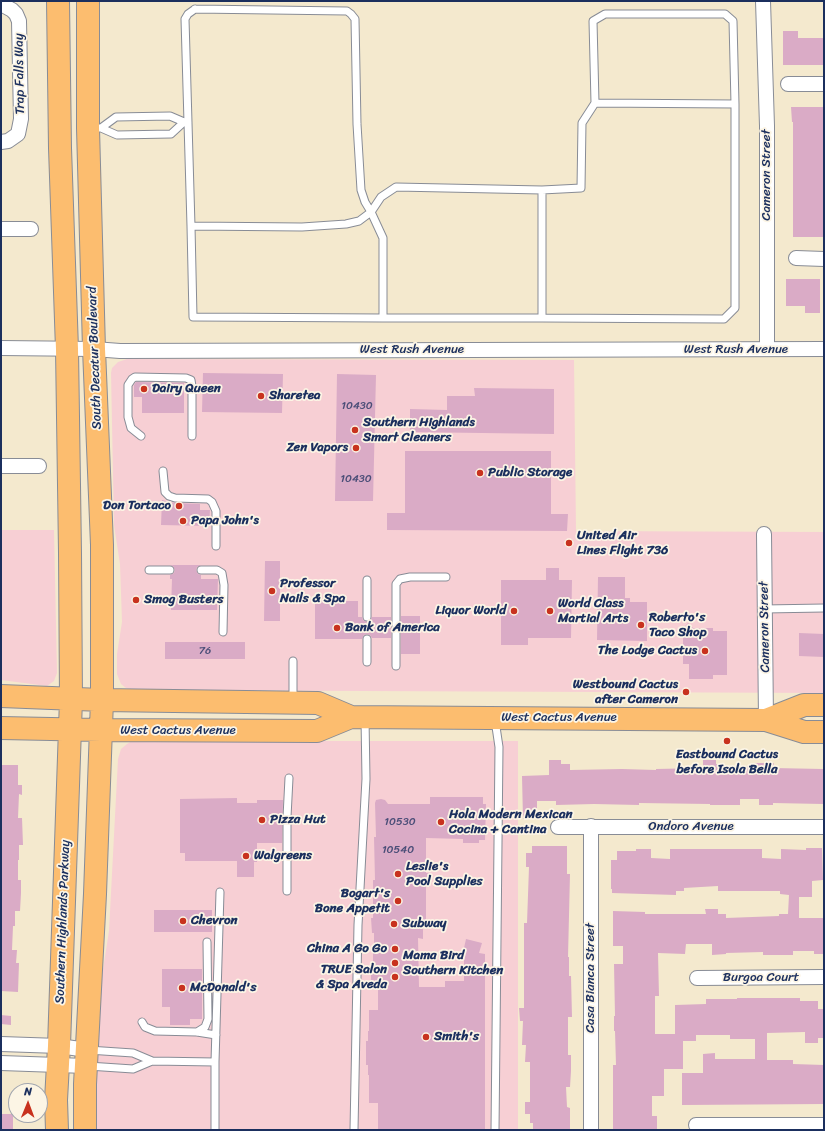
<!DOCTYPE html>
<style>
body{margin:0}
#map{position:relative;width:825px;height:1131px;overflow:hidden;background:#f4e9ce;font-family:Sriracha,sans-serif}
canvas{display:block}
.frame{position:absolute;inset:0;border:2px solid #1b2f5e;pointer-events:none}
.north{position:absolute;left:8px;top:1083px;width:40px;height:40px;box-sizing:border-box;background:#fcf5e5;border:1px solid #a2a6af;border-radius:50%;rotate:1deg;font-size:11px;font-weight:700;line-height:16px;text-align:center;color:#1b2f5e}
.north::after{content:'';display:block;margin:auto;width:14px;height:18px;background:#c8321e;clip-path:polygon(50% 0,100% 100%,50% 72%,0 100%)}
</style>
<div id="map">
<canvas width="825" height="1131"></canvas>
<div class="frame"></div>
<div class="north">N</div>
</div>
<script>
const ctx = document.querySelector('canvas').getContext('2d');
ctx.lineJoin = 'round';
function fillPath(path, color) { ctx.fillStyle = color; ctx.fill(path, 'evenodd'); }
const shape = rows => new Path2D(rows.map(r => 'M' + r).join(''));
function trace(path, color, width, dash) { ctx.strokeStyle = color; ctx.lineWidth = width; ctx.lineCap = dash ? 'butt' : 'round'; ctx.setLineDash(dash || []); ctx.stroke(path); }
function label(font, color, halo, rows, align = 'center') {
  ctx.font = font + ' Sriracha,sans-serif'; ctx.lineWidth = 3.5; ctx.setLineDash([]); ctx.textBaseline = 'middle'; ctx.strokeStyle = halo; ctx.fillStyle = color; for (const [text, x, y, turn = 0] of rows) {
    ctx.save(); ctx.translate(x, y); ctx.rotate((+turn || 0) * Math.PI / 180); ctx.textAlign = isNaN(turn) ? turn : align; if (halo) ctx.strokeText(text, 0, 0); ctx.fillText(text, 0, 0); ctx.restore();
  }
}
fillPath(shape([
 [127,359,574,360,576,531,824,532,824,693,134,690,126,688,121,684,117,674,117,654,122,622,120,564,114,525,111,373,112,368,118,362],
 [1,530,54,530,57,673,54,681,47,686,1,680],
 [132,741,518,741,518,1130,96,1130,96,1085,101,982,109,931,118,759,121,749,127,744]
]), '#f7cfd4');
fillPath(shape([
 [783,31,798,31,798,38,824,38,824,65,783,65],
 [791,107,824,107,824,237,793,237,793,122,792,122],
 [786,279,820,279,820,313,805,313,805,306,786,306],
 [203,373,283,374,282,413,202,412],
 [337,374,376,375,373,501,335,501],
 [136,382,184,383,184,413,142,413,142,397,134,397,134,385],
 [474,388,554,389,554,434,410,432,410,409,447,410,447,396,475,396],
 [405,451,551,451,551,514,568,514,567,531,387,530,387,513,405,513],
 [162,500,175,503,200,504,200,510,210,510,209,526,161,525],
 [265,561,280,561,280,621,264,621],
 [170,565,201,565,197,567,196,570,198,574,201,575,201,579,218,579,217,610,171,610,172,579,170,579,170,575,174,573,175,570,173,566],
 [546,568,559,568,559,580,572,580,571,638,528,638,528,645,501,645,501,580,546,580],
 [598,577,625,577,625,598,630,598,630,602,647,602,647,641,597,640],
 [315,601,358,601,358,617,362,617,363,620,367,622,370,621,372,617,391,617,391,638,372,638,370,635,367,634,364,635,362,639,315,639],
 [401,616,420,616,420,654,401,654],
 [688,623,693,628,713,628,713,631,727,631,727,675,713,675,713,679,689,679,689,664,683,664,683,638,678,634],
 [799,633,824,634,824,657,799,656],
 [165,642,245,642,245,659,165,659],
 [549,760,561,760,561,764,570,764,570,770,622,769,656,770,656,769,703,768,703,760,716,760,716,764,724,764,724,766,753,766,753,763,774,763,773,768,823,769,823,804,773,803,773,805,759,805,759,799,740,799,740,805,710,805,710,804,639,803,639,805,594,804,556,805,556,801,537,801,537,819,523,819,522,776,549,775],
 [1,765,18,765,18,785,22,785,22,795,19,794,18,818,22,818,23,845,19,845,19,860,18,860,18,880,21,880,21,893,20,911,15,911,15,926,13,926,12,950,17,950,16,963,19,963,18,992,1,991],
 [430,797,483,797,483,804,486,804,485,840,479,840,479,843,463,843,463,839,426,838,426,873,430,873,430,887,426,887,426,920,423,920,423,939,418,938,419,987,445,987,445,981,464,981,464,948,466,939,482,943,479,953,485,954,485,1130,378,1130,378,1103,369,1103,369,1075,368,1075,368,1065,366,1065,366,1041,368,1041,368,1031,369,1031,369,1010,378,1010,378,989,371,989,371,964,373,964,373,953,374,953,374,933,372,933,371,918,373,918,373,880,375,880,374,837,376,837,375,803,376,800,381,799,385,800,388,804,430,804],
 [237,798,237,803,257,803,257,800,283,800,282,843,257,843,257,862,254,862,254,877,237,877,237,861,185,861,185,853,180,853,180,799],
 [532,846,567,846,567,874,570,874,568,957,569,957,569,976,571,976,572,1017,568,1017,568,1055,571,1055,571,1071,570,1087,566,1087,567,1107,570,1108,570,1130,533,1130,533,1123,530,1123,530,1114,525,1114,525,1102,530,1102,530,1062,525,1062,526,1045,522,1045,523,1021,520,1021,519,1008,524,1008,524,923,527,923,529,867,526,867,526,853,532,853],
 [806,848,822,848,823,880,812,881,812,897,799,897,799,918,824,918,824,954,814,954,814,951,793,951,793,955,763,955,763,952,726,953,726,954,712,955,712,944,686,944,685,954,658,953,659,996,655,996,655,1034,675,1034,675,1005,706,1004,706,999,737,999,737,998,800,998,800,1001,818,1001,818,1009,824,1009,824,1038,818,1038,818,1043,805,1043,805,1032,767,1033,767,1060,793,1060,793,1064,824,1065,824,1104,682,1105,682,1073,703,1073,703,1054,715,1053,715,1059,755,1059,755,1039,730,1039,730,1035,696,1035,696,1041,683,1041,683,1069,664,1069,664,1096,652,1096,652,1116,657,1116,657,1129,613,1129,613,1065,616,1065,615,1031,614,1031,614,1016,615,1016,614,964,623,964,623,946,613,946,613,911,645,912,645,914,706,914,705,909,718,909,718,914,726,914,726,918,779,916,779,914,788,914,789,895,780,894,780,891,718,891,718,886,684,888,684,891,676,891,676,895,612,893,612,889,611,889,611,860,617,860,617,851,636,851,636,849,651,849,651,858,670,859,670,849,762,849,762,858,781,859,781,849,806,850],
 [154,910,212,910,212,932,154,932],
 [162,969,202,969,202,1019,190,1019,190,1025,170,1025,170,1007,162,1007],
 [1,1015,11,1016,11,1025,1,1024],
 [1,1114,13,1114,13,1130,1,1130]
]), '#daabc6');
const service = shape([
 [195,9,347,11,351,14,355,19,357,124,361,190,365,202,371,212,359,221,346,224,302,227,191,226,185,19,188,14,195,9],
 [595,103,593,21,605,14,725,14,733,21,735,104],
 [90,128,101,128,117,135,171,134,184,122],
 [101,128,116,117,170,116,184,122,188,123],
 [542,190,581,188,582,123,595,103,735,104,735,308,724,319,542,318],
 [191,226,193,317,383,318,383,238,371,212,381,197,396,187,542,190,542,318,383,318],
 [141,436,131,428,128,417,128,385,132,379,135,377,186,378,191,380,192,386,192,436],
 [163,471,165,492,169,496,175,498,208,499,212,502,216,511,216,546],
 [149,570,170,570],
 [201,570,217,570,222,573,224,585,223,632],
 [367,580,367,617],
 [764,609,824,608],
 [367,639,367,662],
 [293,661,293,701],
 [396,666,396,584,400,579,410,577,446,577],
 [495,720,499,747,495,1130],
 [287,891,287,817,289,778],
 [142,1022,145,1027,155,1031,197,1032,216,1035],
 [197,1032,205,1027,208,1019,207,942],
 [88,1050,133,1053,152,1061],
 [88,1066,133,1069,152,1061,215,1062],
 [215,1130,215,1062,220,892],
 [354,1130,358,925,366,779,365,718]
]);
const minor = shape([
 [763,1,767,126,767,349],
 [1,4,12,10,16,14,19,21,21,119,18,134,8,141,1,142],
 [788,84,824,84],
 [1,229,31,229],
 [796,258,824,259],
 [1,348,94,349,120,351,824,349],
 [1,466,39,466],
 [764,534,766,720],
 [591,826,591,1130],
 [558,827,824,827],
 [697,978,824,977],
 [1,1044,59,1046,87,1050],
 [1,1063,86,1066],
 [696,1125,824,1125]
]);
const primary = shape([
 [1,696,102,700,318,703,351,717,766,720,804,732,824,732],
 [766,720,804,705,824,705],
 [1,728,101,730,317,731,351,717],
 [57,1130,56,1100,59,1046,71,699,70,553,67,349,60,148,58,1],
 [85,1130,85,1084,95,894,102,700,102,545,94,349,88,128,88,1]
]);
trace(service, '#888c96', 9);
trace(minor, '#888c96', 16);
trace(primary, '#888c96', 24);
trace(service, '#fff', 7);
trace(minor, '#fff', 14);
trace(primary, '#fcbd6f', 22);
for (const [x, y, r, color] of [
 [144,389,4,"#c8321e"],
 [261,396,4,"#c8321e"],
 [355,430,4,"#c8321e"],
 [356,448,4,"#c8321e"],
 [480,473,4,"#c8321e"],
 [179,506,4,"#c8321e"],
 [183,521,4,"#c8321e"],
 [569,543,4,"#c8321e"],
 [272,591,4,"#c8321e"],
 [136,600,4,"#c8321e"],
 [514,611,4,"#c8321e"],
 [550,611,4,"#c8321e"],
 [641,625,4,"#c8321e"],
 [337,628,4,"#c8321e"],
 [705,651,4,"#c8321e"],
 [686,692,4,"#c8321e"],
 [727,741,4,"#c8321e"],
 [262,820,4,"#c8321e"],
 [441,822,4,"#c8321e"],
 [246,856,4,"#c8321e"],
 [398,874,4,"#c8321e"],
 [398,901,4,"#c8321e"],
 [183,921,4,"#c8321e"],
 [394,924,4,"#c8321e"],
 [395,949,4,"#c8321e"],
 [395,963,4,"#c8321e"],
 [395,977,4,"#c8321e"],
 [182,988,4,"#c8321e"],
 [426,1037,4,"#c8321e"]
]) { const dot = new Path2D(); dot.arc(x, y, r, 0, 2 * Math.PI); ctx.fillStyle = color; ctx.fill(dot); trace(dot, '#fcf5e5', 1.5); }
label('11px', '#4b4e78', null, [
 ["10430",357,406],
 ["10430",356,479],
 ["76",205,651],
 ["10530",400,822],
 ["10540",398,850]
]);
label('13px', '#1b2f5e', '#fcf5e5', [
 ["Trap Falls Way",20,74,-91],
 ["Cameron Street",767,175,-90],
 ["West Rush Avenue",412,350],
 ["West Rush Avenue",736,350],
 ["South Decatur Boulevard",95,358,-92],
 ["Cameron Street",765,627,-91],
 ["West Cactus Avenue",559,718],
 ["West Cactus Avenue",178,731],
 ["Ondoro Avenue",691,827],
 ["Southern Highlands Parkway",63,922,-88],
 ["Casa Bianca Street",591,978,-90],
 ["Burgoa Court",761,978]
]);
label('bold 13px', '#1b2f5e', '#fcf5e5', [
 ["Dairy Queen",152,389],
 ["Sharetea",269,396],
 ["Southern Highlands",363,423],
 ["Smart Cleaners",363,438],
 ["Zen Vapors",348,448,"right"],
 ["Public Storage",488,473],
 ["Don Tortaco",171,506,"right"],
 ["Papa John's",191,521],
 ["United Air",577,536],
 ["Lines Flight 736",577,551],
 ["Professor",280,584],
 ["Nails & Spa",280,599],
 ["Smog Busters",144,600],
 ["World Class",558,604],
 ["Martial Arts",558,619],
 ["Liquor World",506,611,"right"],
 ["Roberto's",649,618],
 ["Taco Shop",649,633],
 ["Bank of America",345,628],
 ["The Lodge Cactus",697,651,"right"],
 ["Westbound Cactus",678,685,"right"],
 ["after Cameron",678,700,"right"],
 ["Eastbound Cactus",727,755,"center"],
 ["before Isola Bella",727,770,"center"],
 ["Hola Modern Mexican",449,815],
 ["Cocina + Cantina",449,830],
 ["Pizza Hut",270,820],
 ["Walgreens",254,856],
 ["Leslie's",406,867],
 ["Pool Supplies",406,882],
 ["Bogart's",390,894,"right"],
 ["Bone Appetit",390,909,"right"],
 ["Chevron",191,921],
 ["Subway",402,924],
 ["China A Go Go",387,949,"right"],
 ["Mama Bird",403,956],
 ["Southern Kitchen",403,971],
 ["TRUE Salon",387,970,"right"],
 ["& Spa Aveda",387,985,"right"],
 ["McDonald's",190,988],
 ["Smith's",434,1037]
], 'left');
</script>
